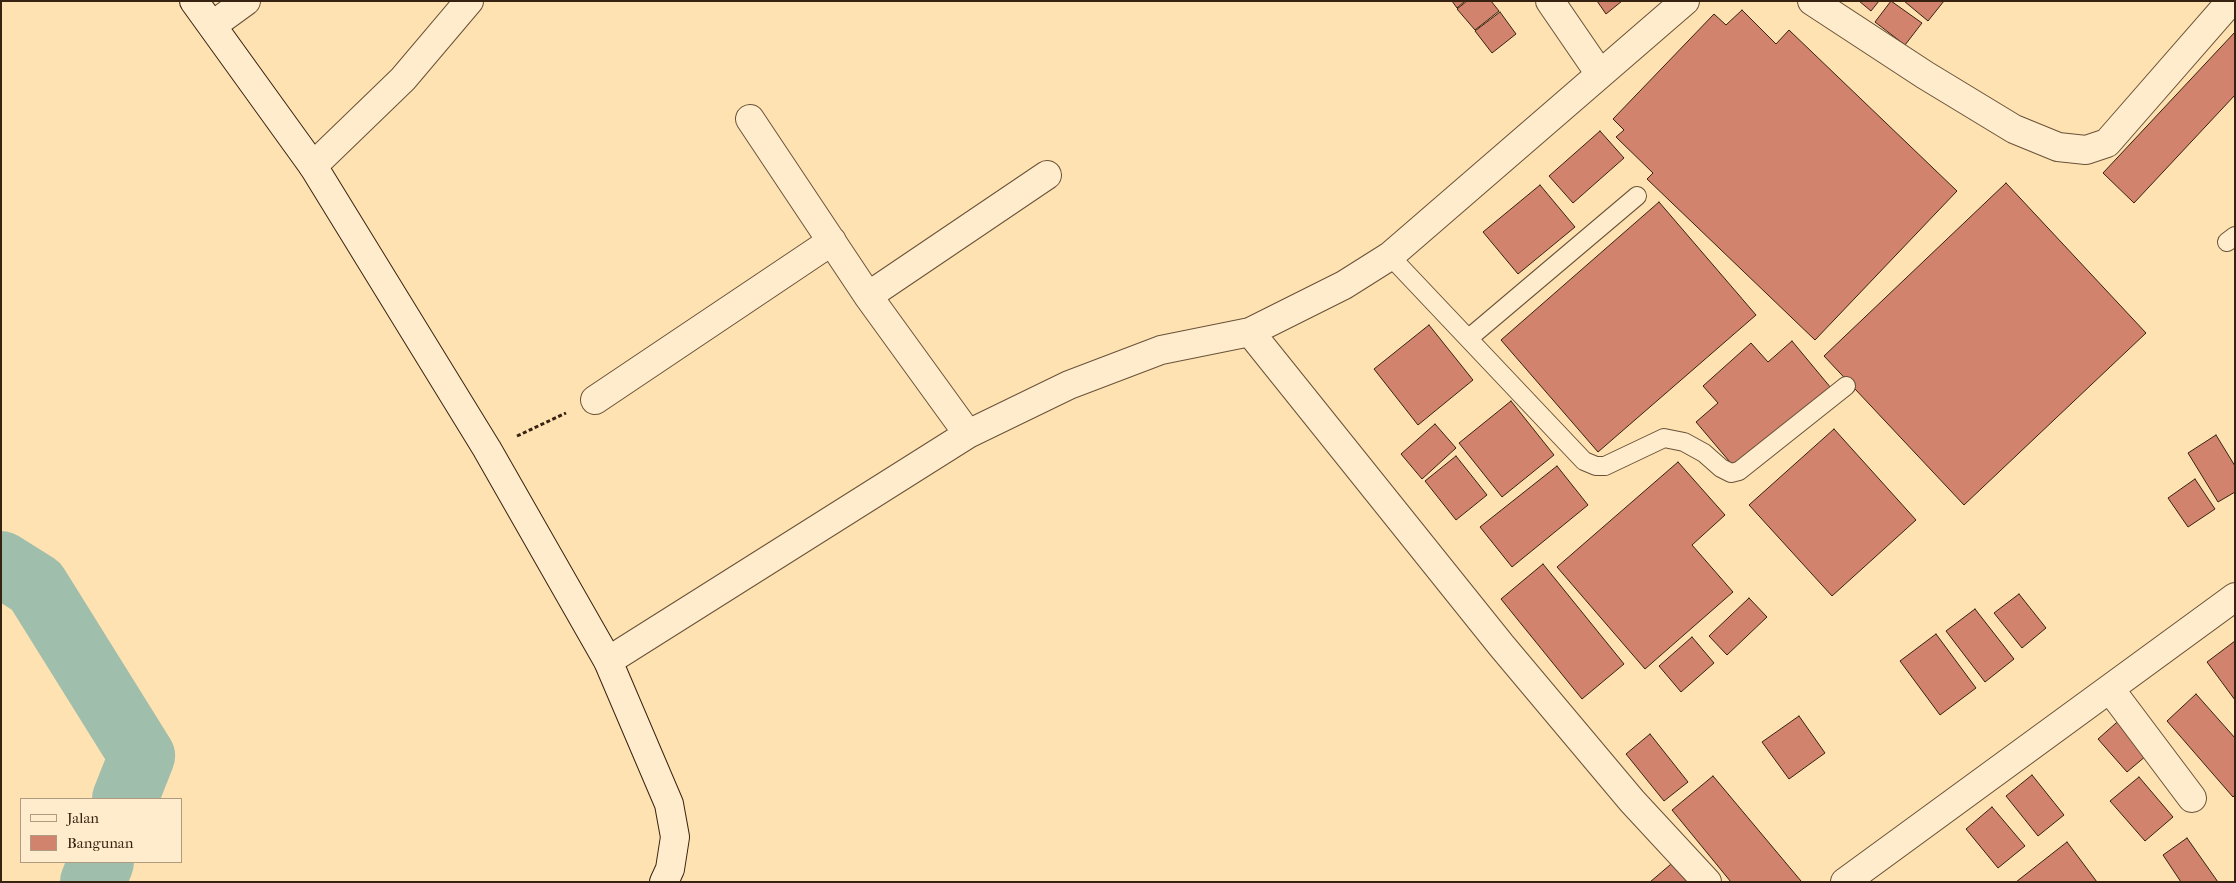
<!DOCTYPE html>
<style>
body{margin:0}
#map{position:relative;width:2236px;height:883px;overflow:hidden;background:#fee2b1;font-family:"IM FELL French Canon",serif}
canvas{display:block}
.frame{position:absolute;inset:0;border:2px solid #372211;pointer-events:none}
.legend{position:absolute;left:20px;top:798px;width:162px;height:65px;box-sizing:border-box;background:#feeccc;border:1px solid #ae9b81;margin:0;padding:6px 9px;list-style:none;font-size:15px;color:#372211}
.legend li{display:flex;align-items:center;gap:10px;height:25px}
.legend b{width:25px;border:1px solid #ae9b81}
</style>
<div id="map">
<canvas width="2236" height="883"></canvas>
<div class="frame"></div>
<ul class="legend">
<li><b style="height:6px;background:#feeccc"></b>Jalan</li>
<li><b style="height:14px;background:#d1836d"></b>Bangunan</li>
</ul>
</div>
<script>
const ctx = document.querySelector('canvas').getContext('2d');
ctx.lineJoin = 'round';
const shape = rows => new Path2D(rows.map(r => 'M' + r).join(''));
function trace(path, color, width, dash) { ctx.strokeStyle = color; ctx.lineWidth = width; ctx.lineCap = dash ? 'butt' : 'round'; ctx.setLineDash(dash || []); ctx.stroke(path); }
function fillPath(path, color) { ctx.fillStyle = color; ctx.fill(path, 'evenodd'); }
trace(shape([
 [1,564,36,586,142,756,125,799],
 [93,882,101,862]
]), '#a0beac', 66);
const building = shape([
 [1452,1,1465,1,1457,8,1452,1],
 [1467,1,1491,1,1499,11,1475,30,1457,9,1467,1],
 [1597,1,1622,1,1606,14,1597,1],
 [1859,1,1879,1,1871,11,1859,1],
 [1891,1,1922,23,1905,45,1875,22,1891,1],
 [1904,1,1944,1,1928,21,1904,1],
 [1742,10,1776,44,1789,30,1957,191,1815,340,1647,179,1653,173,1616,137,1624,130,1613,119,1714,14,1726,25,1742,10],
 [1500,12,1516,34,1492,53,1475,31,1500,12],
 [2235,32,2235,95,2134,203,2103,173,2235,32],
 [1600,131,1624,158,1573,203,1549,176,1600,131],
 [2006,183,2146,333,1964,505,1824,356,2006,183],
 [1540,185,1575,227,1518,274,1483,232,1540,185],
 [1659,202,1756,315,1598,452,1501,340,1659,202],
 [1429,325,1473,380,1418,425,1374,369,1429,325],
 [1792,341,1831,388,1735,468,1696,422,1718,403,1703,386,1751,343,1768,362,1792,341],
 [1511,401,1554,455,1502,497,1459,443,1511,401],
 [1435,424,1456,448,1422,479,1401,454,1435,424],
 [1834,429,1916,520,1832,596,1749,505,1834,429],
 [2216,435,2235,466,2235,492,2218,502,2188,453,2216,435],
 [1456,456,1487,495,1456,520,1425,481,1456,456],
 [1678,462,1725,515,1692,545,1733,592,1645,669,1557,567,1678,462],
 [1557,466,1588,505,1512,567,1480,527,1557,466],
 [2195,479,2215,509,2188,527,2168,498,2195,479],
 [1543,564,1624,664,1582,699,1501,599,1543,564],
 [2019,594,2046,628,2022,648,1994,613,2019,594],
 [1749,598,1767,617,1727,655,1709,636,1749,598],
 [1975,609,2014,659,1985,682,1946,631,1975,609],
 [1936,634,1976,688,1940,715,1900,661,1936,634],
 [1692,637,1714,663,1681,692,1659,666,1692,637],
 [2235,641,2235,700,2207,662,2235,641],
 [2196,694,2235,738,2235,795,2233,797,2167,721,2196,694],
 [1799,716,1825,753,1789,779,1762,742,1799,716],
 [2124,716,2153,750,2127,772,2098,739,2124,716],
 [1650,734,1688,782,1664,801,1626,754,1650,734],
 [2032,775,2064,815,2038,836,2006,796,2032,775],
 [1713,776,1801,881,1800,882,1731,882,1672,810,1713,776],
 [2139,777,2173,817,2145,841,2110,801,2139,777],
 [1992,807,2025,846,1998,868,1966,829,1992,807],
 [2187,838,2218,882,2181,882,2163,855,2187,838],
 [2067,842,2097,882,2016,882,2067,842],
 [1677,859,1696,882,1650,882,1677,859]
]);
fillPath(building, '#d1836d');
trace(building, '#372211', 1);
const lane = shape([
 [2227,242,2235,236],
 [1390,256,1584,461,1596,466,1605,466,1664,438,1684,442,1704,453,1721,468,1731,473,1739,471,1846,386],
 [1469,338,1637,196]
]);
const street = shape([
 [1550,1,1600,74],
 [1812,1,1925,75,2014,129,2058,147,2086,150,2107,143,2231,1],
 [213,25,246,1],
 [750,119,868,296,968,434],
 [313,166,403,79,469,1],
 [868,296,1047,175],
 [1250,332,1501,645,1632,801,1707,882],
 [595,400,832,241],
 [608,661,968,434,1069,385,1161,350,1250,332,1344,285,1390,256,1685,1],
 [2110,689,2192,798],
 [1845,882,2235,597]
]);
const secondary = shape([
 [194,1,313,166,487,449,608,661,669,804,675,837,670,869,664,882]
]);
trace(lane, '#695239', 20);
trace(street, '#695239', 30);
trace(secondary, '#372211', 30);
trace(shape([
 [517,436,566,413]
]), '#372211', 3, [4, 2.5]);
trace(lane, '#feeccc', 18);
trace(street, '#feeccc', 28);
trace(secondary, '#feeccc', 28);
</script>
